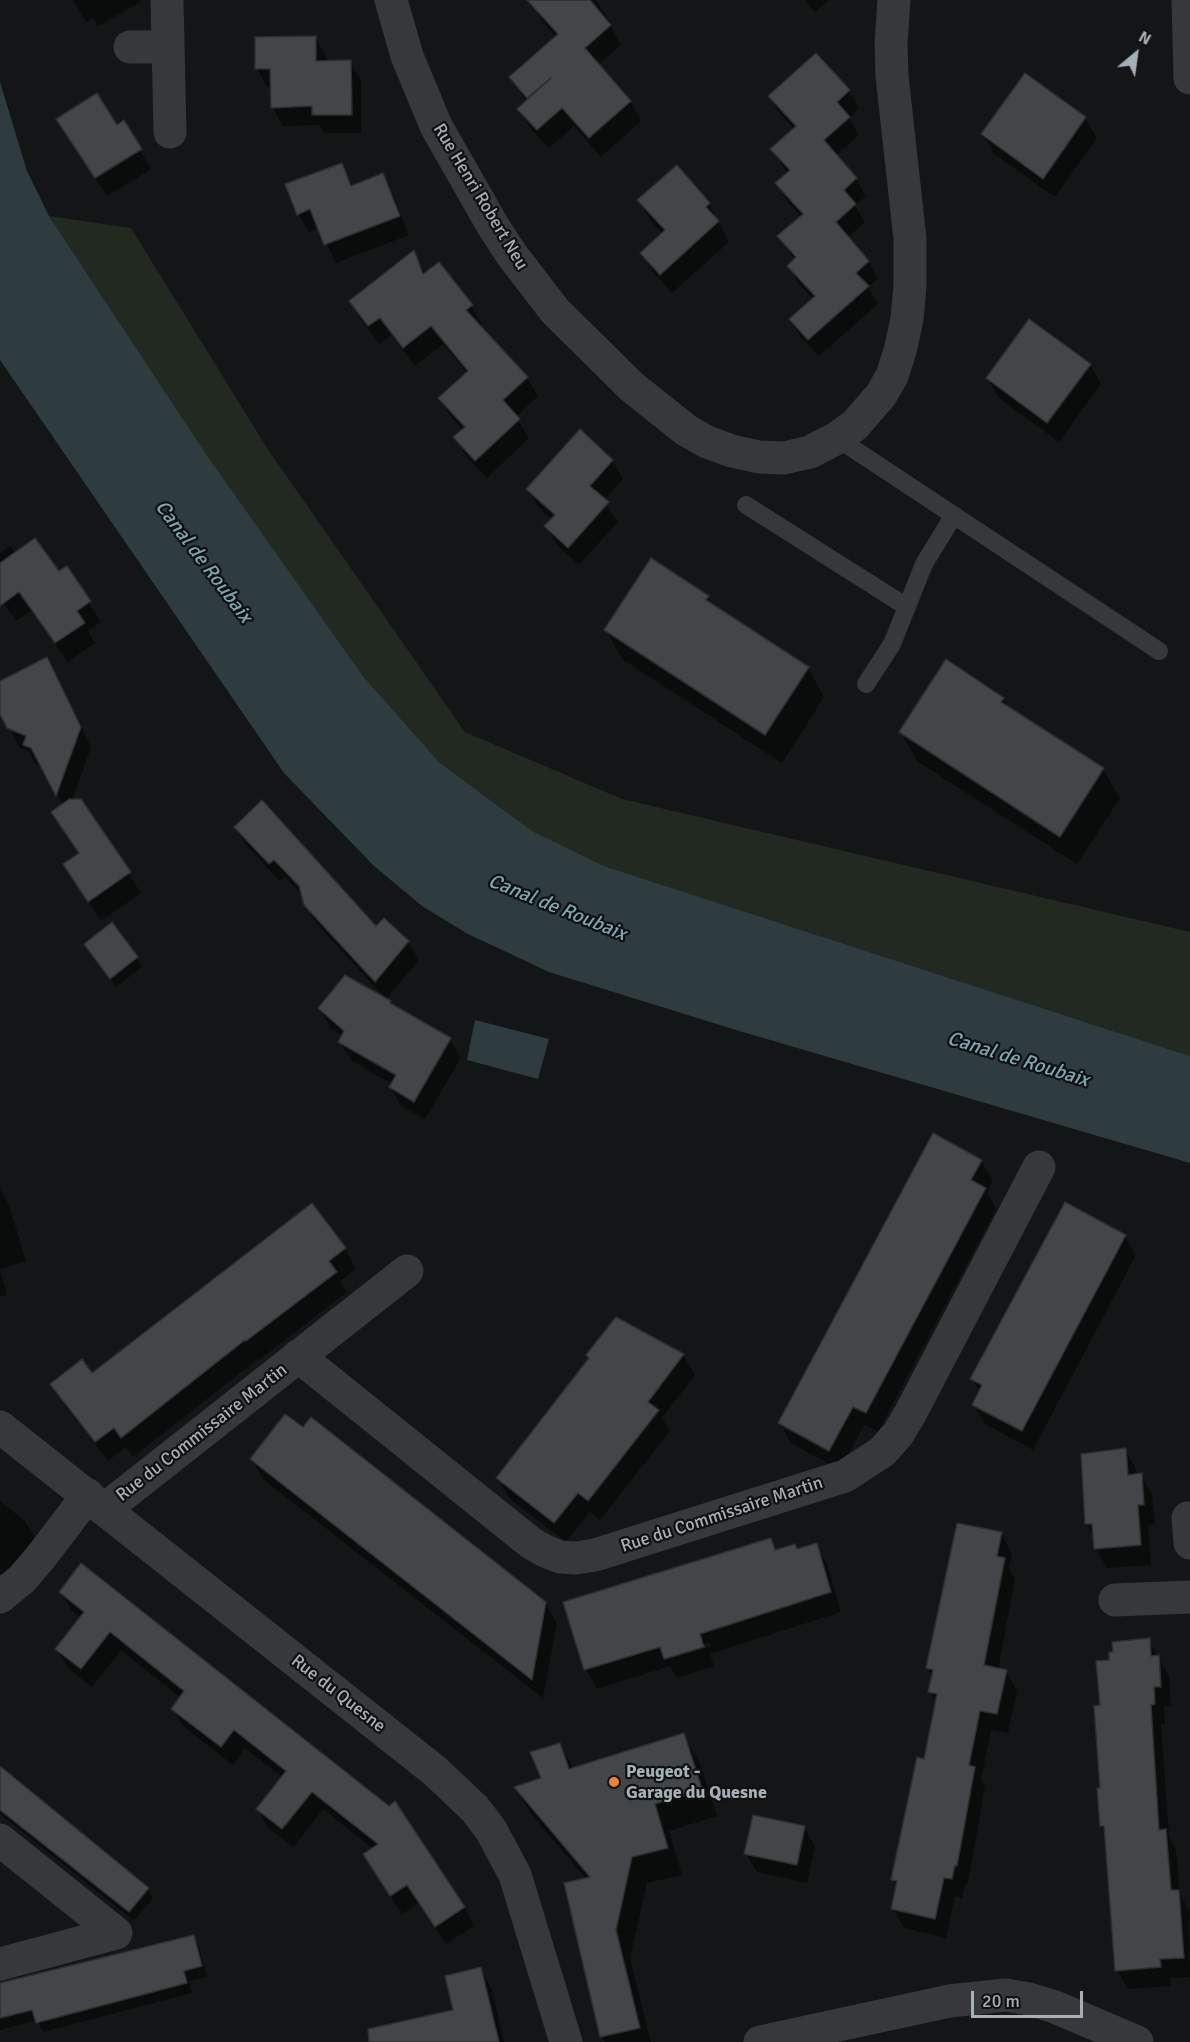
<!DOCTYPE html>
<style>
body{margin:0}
#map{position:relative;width:1190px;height:2042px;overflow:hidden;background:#141516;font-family:Signika,sans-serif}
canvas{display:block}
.north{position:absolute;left:1106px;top:24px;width:60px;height:60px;-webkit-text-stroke:4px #0f1011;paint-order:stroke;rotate:29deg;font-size:16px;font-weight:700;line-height:24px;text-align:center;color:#a6afb6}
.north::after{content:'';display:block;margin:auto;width:21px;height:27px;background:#a6afb6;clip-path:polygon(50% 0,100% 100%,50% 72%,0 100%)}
.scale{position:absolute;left:971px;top:1991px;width:112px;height:27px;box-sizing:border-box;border:3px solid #a6afb6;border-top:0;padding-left:8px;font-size:18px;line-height:21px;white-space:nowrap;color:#a6afb6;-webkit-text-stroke:4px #0f1011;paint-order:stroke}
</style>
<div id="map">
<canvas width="1190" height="2042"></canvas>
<div class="north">N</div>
<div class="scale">20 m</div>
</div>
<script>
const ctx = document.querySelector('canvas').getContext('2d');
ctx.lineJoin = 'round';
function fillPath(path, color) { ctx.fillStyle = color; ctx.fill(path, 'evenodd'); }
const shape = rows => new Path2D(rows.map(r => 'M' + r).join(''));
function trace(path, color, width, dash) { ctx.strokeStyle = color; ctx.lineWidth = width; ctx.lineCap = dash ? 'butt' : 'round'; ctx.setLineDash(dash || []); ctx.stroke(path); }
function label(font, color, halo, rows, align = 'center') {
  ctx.font = font + ' Signika,sans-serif'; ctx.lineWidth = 4.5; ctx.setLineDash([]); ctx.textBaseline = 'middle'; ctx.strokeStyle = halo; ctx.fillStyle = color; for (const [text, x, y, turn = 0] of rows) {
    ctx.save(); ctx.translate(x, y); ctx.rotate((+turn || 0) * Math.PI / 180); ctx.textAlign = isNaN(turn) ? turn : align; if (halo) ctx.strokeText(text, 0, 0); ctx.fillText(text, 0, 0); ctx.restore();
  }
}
fillPath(shape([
 [49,216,131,228,267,448,465,732,622,799,1190,932,1190,1056,604,866,532,831,439,762,363,676,206,454]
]), '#212921');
fillPath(shape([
 [0,82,27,171,49,216,206,454,363,676,439,762,532,831,604,866,1190,1056,1190,1163,736,1030,549,972,468,934,422,906,374,866,284,773,0,360],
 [475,1020,549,1039,538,1079,467,1060]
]), '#2e3b3f');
fillPath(shape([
 [73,0,140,0,141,2,98,26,93,18,86,22],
 [535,0,596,0,612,25,611,26,621,45,598,65,630,101,641,121,601,157,574,126,549,148,530,128,519,109,527,102,511,78,556,37,543,22,532,3],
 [805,0,829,0,815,12],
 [315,37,326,56,326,62,350,62,361,80,361,133,324,133,319,125,283,126,272,107,272,87,267,87,257,69],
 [816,55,849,91,859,108,849,118,859,135,835,156,856,179,866,196,855,206,865,222,847,238,868,261,878,279,868,287,878,304,819,356,800,336,790,319,813,299,798,283,789,266,795,260,779,236,801,217,787,201,777,184,788,174,772,150,794,129,780,114,770,97],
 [1025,75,1085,118,1097,138,1055,197,994,154,983,134],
 [123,122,151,169,107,196,69,138,116,127],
 [341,165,353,186,383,175,393,194,409,235,336,263,319,228,309,232,298,214],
 [639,201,709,204,729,242,672,293,653,272,642,253,663,234,650,220],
 [413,252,425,274,471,306,482,324,479,326,527,378,538,396,516,417,529,438,487,478,466,456,455,437,463,430,451,417,440,399,467,373,443,344,415,366,391,335,379,344,361,320,350,301],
 [1090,365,1101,384,1059,442,999,398,987,378],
 [612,461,623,479,604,500,618,522,579,565,557,545,546,526,552,520,538,507,528,489],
 [10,546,16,554,58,573,66,568,101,622,88,631,95,643,68,662,31,611,16,621,0,598,0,553],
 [708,597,713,607,808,668,824,697,782,763,622,659,606,630],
 [47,659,91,747,72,801,80,801,141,893,101,921,65,865,80,855,53,812,63,805,43,767,36,764,28,751,20,748,0,711,0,683],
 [1003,699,1009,708,1103,769,1120,798,1077,864,917,761,901,732],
 [235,827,376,928,408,942,419,960,386,999,316,923,305,904,303,896,285,877,280,881,246,845],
 [86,945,137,958,142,967,116,987],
 [390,1002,392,1006,450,1040,461,1058,425,1119,401,1106,391,1087,392,1084,351,1060,340,1042,343,1037,330,1027,320,1008],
 [934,1135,981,1161,993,1181,987,1192,996,1209,878,1432,864,1425,840,1470,791,1443,780,1423],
 [0,1189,9,1205,26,1261,0,1269],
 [311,1205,345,1249,356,1269,340,1281,347,1292,259,1360,258,1359,133,1457,126,1447,108,1461,64,1404,52,1384,92,1375],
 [1125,1236,1136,1255,1033,1450,985,1424,973,1405,980,1392,972,1379],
 [0,1269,7,1295,0,1297],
 [616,1319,683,1355,695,1375,662,1418,670,1431,600,1520,590,1512,566,1542,509,1498,498,1478,590,1359],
 [1125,1449,1136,1469,1137,1475,1141,1475,1152,1494,1155,1524,1148,1525,1151,1565,1107,1568,1096,1549,1095,1538,1086,1524,1083,1455],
 [252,1459,545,1603,557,1623,543,1698,263,1479],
 [0,1501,25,1521,35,1538,4,1576,0,1573],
 [1001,1534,1012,1553,1009,1568,1015,1579,998,1670,1006,1671,1017,1691,1008,1733,991,1730,981,1780,985,1787,968,1884,965,1884,962,1898,955,1896,946,1938,904,1928,893,1909,897,1888,893,1880,925,1760,937,1703,930,1692,933,1677,927,1668],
 [770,1539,777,1551,797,1551,816,1545,827,1564,841,1612,710,1654,714,1666,677,1678,670,1666,597,1689,586,1669],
 [710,1643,711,1646,665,1660,665,1657],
 [61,1592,464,1907,474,1926,446,1944,419,1903,402,1914,376,1873,373,1849,323,1809,294,1847,268,1828,258,1809,283,1778,245,1748,233,1765,184,1727,173,1709,181,1698,121,1650,92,1687,68,1668,57,1649,81,1618,71,1610],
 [1149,1640,1169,1676,1171,1706,1164,1706,1165,1724,1161,1724,1169,1837,1176,1850,1180,1894,1189,1910,1190,1977,1170,1978,1171,1986,1128,1989,1117,1970,1106,1834,1101,1825,1102,1706,1110,1662],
 [683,1735,699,1761,717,1816,669,1831,682,1875,647,1883,630,1958,651,2042,605,2042,602,2037,566,1884,586,1879,531,1814,516,1788,543,1779,560,1745,574,1769],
 [0,1768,148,1889,153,1898,134,1921,0,1814],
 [804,1827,815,1846,807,1883,757,1872,746,1854],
 [193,1937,199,1947,207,1977,189,1981,192,1993,43,2032,37,2020,0,2030,0,1984],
 [480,1969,491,1987,504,2042,413,2042,455,2011]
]), '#0007');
const building = shape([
 [527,0,590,0,611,25,585,48,631,101,589,138,562,108,537,130,517,109,551,78,527,98,509,77,558,34,527,0],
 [316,36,316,61,351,60,352,115,312,115,312,106,271,108,270,69,255,69,255,37,316,36],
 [816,53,850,90,837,102,850,117,824,140,857,178,844,190,856,204,836,222,869,261,856,273,869,286,808,340,789,319,815,296,787,266,796,257,777,236,803,214,775,183,790,170,770,149,796,126,768,96,816,53],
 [1025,73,1086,117,1043,179,981,134,1025,73],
 [97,93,117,125,124,120,142,149,95,178,56,119,97,93],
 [342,163,351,186,383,173,400,216,324,245,310,209,297,215,285,184,342,163],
 [677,165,710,203,706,207,719,221,660,275,640,253,665,230,637,200,677,165],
 [414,250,423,274,439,262,473,305,466,310,528,377,503,400,520,419,475,461,453,437,465,427,438,398,468,371,431,326,403,348,380,318,368,326,349,301,414,250],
 [1029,319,1091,364,1047,423,986,378,1029,319],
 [580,429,613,460,590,486,609,502,568,548,544,526,555,515,526,489,580,429],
 [35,538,59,571,67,566,91,601,77,611,85,623,55,643,19,592,0,606,0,563,35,538],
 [651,558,709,596,706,600,809,667,765,735,604,630,651,558],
 [47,657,81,727,56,796,31,748,23,745,26,736,7,728,0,714,0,681,47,657],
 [946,659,1004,698,1001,702,1104,768,1060,837,899,732,946,659],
 [69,799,81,799,131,872,88,902,63,864,79,853,51,812,69,799],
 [262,800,376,926,384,918,409,941,375,982,304,905,299,886,274,860,269,864,234,827,262,800],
 [112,922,138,957,110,979,84,944,112,922],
 [345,975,391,1001,390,1003,451,1038,414,1102,389,1087,396,1075,338,1042,344,1031,318,1008,345,975],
 [933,1133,982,1160,971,1180,986,1188,866,1413,853,1407,829,1451,778,1423,933,1133],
 [1065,1202,1126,1235,1022,1431,972,1405,982,1385,970,1379,1065,1202],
 [312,1203,346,1248,329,1261,337,1272,246,1341,245,1340,121,1438,114,1428,95,1442,50,1384,82,1359,92,1373,312,1203],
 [616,1317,684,1354,648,1402,659,1410,588,1501,578,1493,554,1523,496,1478,589,1358,586,1355,616,1317],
 [285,1414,303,1427,311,1417,546,1602,532,1680,250,1459,285,1414],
 [1126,1448,1128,1475,1142,1473,1144,1505,1138,1505,1141,1545,1094,1549,1092,1524,1085,1524,1081,1454,1126,1448],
 [957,1523,1002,1532,997,1556,1005,1558,984,1665,1007,1670,997,1714,980,1711,969,1765,975,1767,957,1866,955,1865,952,1879,944,1878,935,1919,891,1909,897,1881,891,1880,917,1757,924,1759,937,1694,928,1692,933,1670,926,1668,957,1523],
 [771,1538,775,1550,795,1544,797,1549,817,1543,831,1592,700,1634,704,1647,664,1659,660,1647,584,1670,563,1602,771,1538],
 [81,1563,389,1806,395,1801,465,1907,435,1927,407,1885,390,1896,363,1854,378,1844,312,1792,282,1829,256,1809,286,1771,234,1730,221,1747,171,1709,184,1691,110,1632,81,1669,55,1649,84,1612,59,1592,81,1563],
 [1150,1638,1151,1656,1159,1655,1161,1687,1154,1687,1155,1704,1151,1705,1159,1830,1166,1829,1171,1890,1179,1890,1184,1958,1160,1959,1161,1967,1115,1971,1104,1826,1100,1826,1097,1788,1100,1788,1094,1706,1100,1705,1096,1661,1109,1660,1109,1652,1113,1652,1112,1642,1150,1638],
 [684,1733,702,1789,655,1804,668,1848,632,1857,616,1930,640,2028,600,2037,564,1883,590,1877,514,1787,541,1778,530,1752,560,1743,569,1769,684,1733],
 [0,1766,149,1888,129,1912,0,1810,0,1766],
 [753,1815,805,1826,797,1865,744,1854,753,1815],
 [194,1935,202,1966,184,1971,187,1983,36,2023,32,2010,0,2018,0,1983,194,1935],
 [481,1967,499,2042,369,2042,368,2029,453,2010,445,1976,481,1967]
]);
fillPath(building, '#434649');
trace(building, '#2f2f32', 1.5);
trace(shape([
 [837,438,1159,651],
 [746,505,907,607],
 [866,684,892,644,924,564,954,515]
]), '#36383b', 18);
trace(shape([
 [167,0,170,132],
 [391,0,407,56,436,126,493,226,512,255,555,311,632,387,686,430,707,442,732,451,759,457,784,458,810,452,837,438,855,425,881,395,892,376,900,351,907,319,910,286,910,239,892,76,891,44,894,0],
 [1188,0,1190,78],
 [130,47,168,47],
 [298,1356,531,1543,545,1551,560,1557,576,1558,595,1555,845,1476,882,1452,898,1434,910,1414,1039,1167],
 [105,1509,407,1271],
 [1188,1518,1190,1543],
 [0,1597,22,1579,40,1558,88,1495],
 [1115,1600,1190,1597],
 [0,1840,116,1933,0,1964],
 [760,2042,949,2001,1006,1995,1029,1999,1055,2007,1137,2042]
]), '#36383b', 33);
trace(shape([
 [0,1427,435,1771,475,1809,491,1830,515,1875,566,2042]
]), '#36383b', 33);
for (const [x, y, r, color] of [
 [614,1782,6,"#ef8134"]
]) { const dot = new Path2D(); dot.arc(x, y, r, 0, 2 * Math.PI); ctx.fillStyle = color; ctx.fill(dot); trace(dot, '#0f1011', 2); }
label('18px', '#a6afb6', '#0f1011', [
 ["Rue Henri Robert Neu",480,197,59],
 ["Rue du Commissaire Martin",202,1433,-38],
 ["Rue du Commissaire Martin",722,1515,-18],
 ["Rue du Quesne",338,1694,38]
]);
label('bold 18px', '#a6afb6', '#0f1011', [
 ["Peugeot -",626,1772],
 ["Garage du Quesne",626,1793]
], 'left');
label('italic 20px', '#7ea6b1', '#0f1011', [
 ["Canal de Roubaix",203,562,53],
 ["Canal de Roubaix",557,908,22],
 ["Canal de Roubaix",1018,1060,17]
]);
</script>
